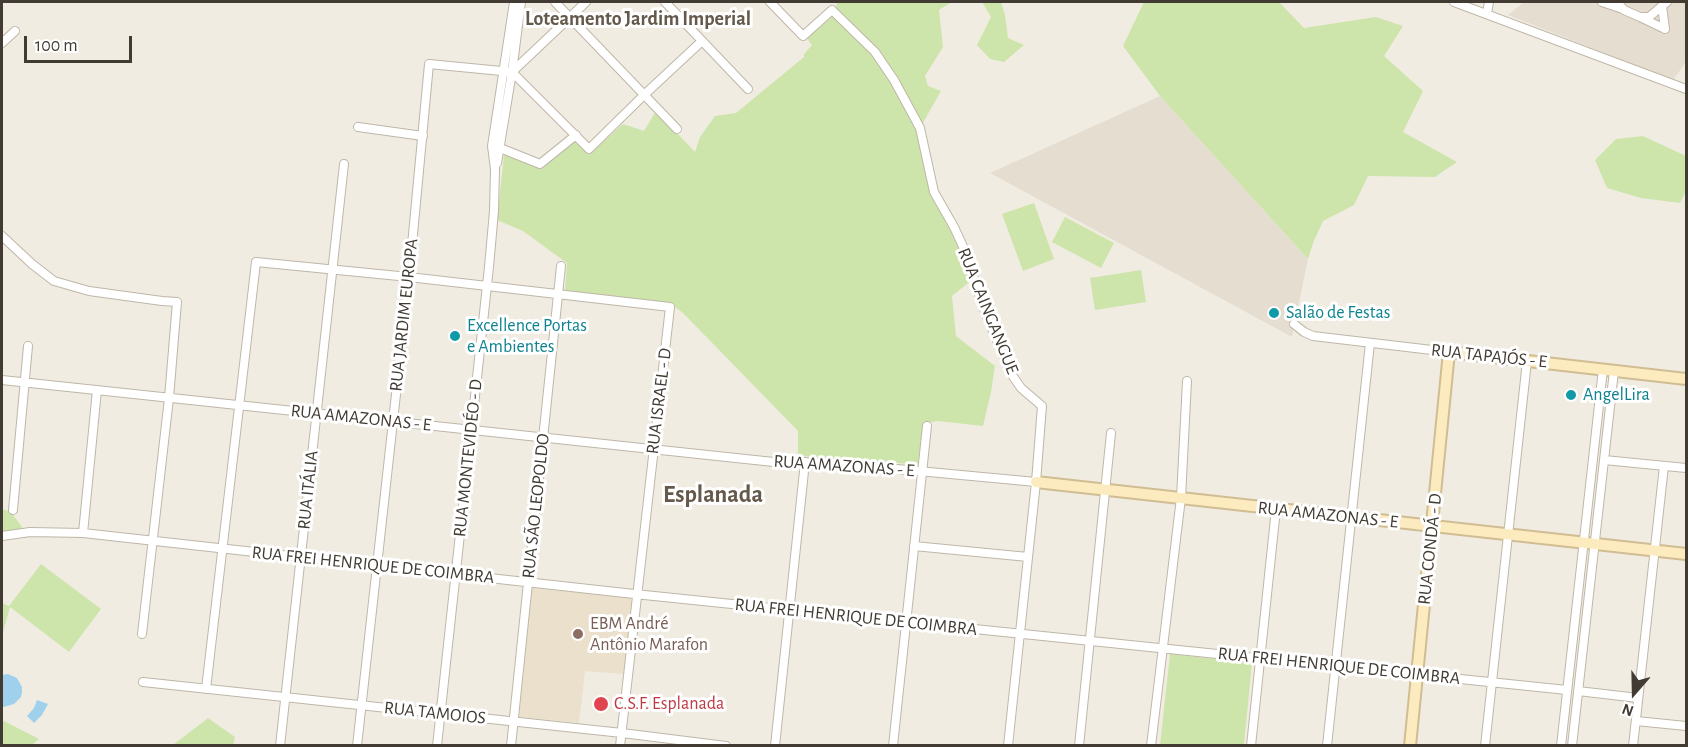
<!DOCTYPE html>
<meta charset="utf-8">
<style>
body{margin:0}
#map{position:relative;width:1688px;height:747px;overflow:hidden;background:#f1ece2;font-family:"Alegreya Sans",sans-serif}
canvas{display:block}
.frame{position:absolute;inset:0;border:3px solid #423b33;pointer-events:none}
.north{position:absolute;left:1604px;top:663px;width:60px;height:60px;-webkit-text-stroke:4px #fff;paint-order:stroke;rotate:200deg;font-size:16px;font-weight:700;line-height:24px;text-align:center;color:#423b33}
.north::after{content:'';display:block;margin:auto;width:21px;height:27px;background:#423b33;clip-path:polygon(50% 0,100% 100%,50% 72%,0 100%)}
.scale{position:absolute;left:24px;top:36px;width:108px;height:27px;box-sizing:border-box;border:3px solid #423b33;border-top:0;padding-left:8px;font-size:18px;line-height:21px;white-space:nowrap;color:#423b33;-webkit-text-stroke:4px #fff;paint-order:stroke}
</style>
<div id="map">
<canvas width="1688" height="747"></canvas>
<div class="frame"></div>
<div class="north">N</div>
<div class="scale">100 m</div>
</div>
<script>
const ctx = document.querySelector('canvas').getContext('2d');
ctx.lineJoin = 'round';
function fillPath(path, color) { ctx.fillStyle = color; ctx.fill(path, 'evenodd'); }
const shape = rows => new Path2D(rows.map(r => 'M' + r).join(''));
function trace(path, color, width, dash) { ctx.strokeStyle = color; ctx.lineWidth = width; ctx.lineCap = dash ? 'butt' : 'round'; ctx.setLineDash(dash || []); ctx.stroke(path); }
function label(font, color, halo, rows, align = 'center') {
  ctx.font = font + ' "Alegreya Sans",sans-serif'; ctx.lineWidth = 6; ctx.setLineDash([]); ctx.textBaseline = 'middle'; ctx.strokeStyle = halo; ctx.fillStyle = color; for (const [text, x, y, turn = 0] of rows) {
    ctx.save(); ctx.translate(x, y); ctx.rotate((+turn || 0) * Math.PI / 180); ctx.textAlign = isNaN(turn) ? turn : align; if (halo) ctx.strokeText(text, 0, 0); ctx.fillText(text, 0, 0); ctx.restore();
  }
}
fillPath(shape([
 [1524,2,1686,2,1686,62,1673,80,1508,15],
 [1160,96,1308,259,1292,337,990,173]
]), '#e5ddd0');
fillPath(shape([
 [532,588,632,598,624,674,585,671,579,723,519,717]
]), '#eae0cc');
fillPath(shape([
 [837,2,952,2,939,10,943,47,925,76,928,86,941,91,920,128,934,192,954,227,973,279,952,296,956,336,995,366,991,392,983,426,938,421,925,423,922,432,918,465,856,459,798,456,798,431,683,313,670,303,565,291,567,263,523,231,497,220,504,155,542,169,576,140,590,154,623,124,644,131,656,111,695,152,700,137,715,116,736,113,804,57,804,54,812,45,806,37,835,12],
 [982,2,1001,2,1005,15,1008,38,1024,45,1004,62,990,59,977,45,991,17],
 [1144,2,1279,2,1304,28,1376,17,1403,26,1384,56,1423,91,1403,132,1457,162,1435,177,1368,176,1354,205,1323,221,1313,243,1308,259,1160,96,1123,46],
 [1643,136,1686,156,1686,191,1680,203,1641,198,1607,188,1595,160,1616,139],
 [1034,203,1054,259,1023,271,1002,214],
 [1065,217,1114,243,1101,268,1052,242],
 [1141,270,1146,302,1095,310,1090,278],
 [2,509,11,512,24,530,2,534],
 [41,564,101,609,69,652,10,607,2,636,2,603,9,606],
 [1170,654,1252,663,1244,745,1160,745],
 [208,718,235,737,233,745,173,745],
 [2,720,39,739,32,745,2,745]
]), '#cde5ab');
fillPath(shape([
 [8,674,17,678,22,687,22,692,21,697,14,704,4,707,2,706,2,675],
 [37,700,48,704,42,715,34,723,27,716,34,708]
]), '#9fd1ed');
const street = shape([
 [555,2,677,129],
 [665,2,748,89],
 [770,2,803,36,832,10,875,52,894,80,920,128,934,192,954,227,966,253,983,307,1010,372,1021,388,1042,406,1036,482,1008,746],
 [1454,2,1686,89],
 [1602,2,1623,9],
 [1617,2,1624,10,1640,17,1649,17,1667,2],
 [1662,6,1665,29],
 [1487,13,1489,2],
 [1642,18,1665,29],
 [2,43,15,31],
 [512,72,589,149,644,95,702,41],
 [512,72,586,2],
 [358,127,423,136],
 [500,148,540,164,576,135],
 [497,163,512,72,521,2],
 [2,236,32,264,54,281,89,291,162,301,177,302,169,398,142,634],
 [1294,324,1304,332,1313,336,1449,352],
 [2,380,783,463,822,462,1036,482],
 [1604,460,1686,468],
 [13,510,28,346],
 [83,533,97,390],
 [2,536,30,532,83,533,625,593,1567,690],
 [914,546,1028,557],
 [143,682,622,733,726,746],
 [206,689,256,262,409,277,670,307,620,746],
 [1578,691,1638,698],
 [1636,721,1686,726],
 [280,746,344,164],
 [357,746,409,277,429,64,512,72],
 [437,746,489,267,494,211,495,169,492,146,514,2],
 [511,746,561,266],
 [775,746,805,462],
 [893,746,927,426],
 [1079,746,1111,433],
 [1151,746,1181,498,1187,381],
 [1251,746,1276,509],
 [1327,746,1370,343],
 [1485,746,1527,361],
 [1561,746,1603,369],
 [1572,746,1614,371],
 [1633,746,1664,466]
]);
const secondary = shape([
 [1036,482,1686,554],
 [1410,746,1449,352,1686,379]
]);
trace(street, '#bfb6a8', 10);
trace(secondary, '#d0bd93', 14);
trace(street, '#fff', 8);
trace(secondary, '#fdebc0', 10);
for (const [x, y, r, color] of [
 [1274,313,6,"#0f9aa8"],
 [455,336,6,"#0f9aa8"],
 [1571,395,6,"#0f9aa8"],
 [578,634,6,"#8d6e63"],
 [601,704,8,"#e0444e"]
]) { const dot = new Path2D(); dot.arc(x, y, r, 0, 2 * Math.PI); ctx.fillStyle = color; ctx.fill(dot); trace(dot, '#fff', 2); }
label('18px', '#423b33', '#fff', [
 ["RUA CAINGANGUE",988,311,68],
 ["RUA JARDIM EUROPA",404,315,-84],
 ["RUA TAPAJÓS - E",1489,356,6],
 ["RUA ISRAEL - D",659,401,-83],
 ["RUA AMAZONAS - E",361,418,6],
 ["RUA MONTEVIDÉO - D",468,458,-84],
 ["RUA AMAZONAS - E",844,466,4],
 ["RUA ITÁLIA",308,490,-84],
 ["RUA SÃO LEOPOLDO",536,506,-84],
 ["RUA AMAZONAS - E",1328,515,6],
 ["RUA CONDÁ - D",1430,549,-84],
 ["RUA FREI HENRIQUE DE COIMBRA",373,565,6],
 ["RUA FREI HENRIQUE DE COIMBRA",856,617,6],
 ["RUA FREI HENRIQUE DE COIMBRA",1339,666,6],
 ["RUA TAMOIOS",435,713,6]
]);
label('18px', '#0d838f', '#fff', [
 ["Salão de Festas",1286,313],
 ["Excellence Portas",467,326],
 ["e Ambientes",467,347],
 ["AngelLira",1583,395]
], 'left');
label('18px', '#785e54', '#fff', [
 ["EBM André",590,624],
 ["Antônio Marafon",590,645]
], 'left');
label('18px', '#be3a42', '#fff', [
 ["C.S.F. Esplanada",614,704]
], 'left');
label('bold 20px', '#64594b', '#fff', [
 ["Loteamento Jardim Imperial",638,19]
]);
label('bold 24px', '#64594b', '#fff', [
 ["Esplanada",713,495]
]);
</script>
